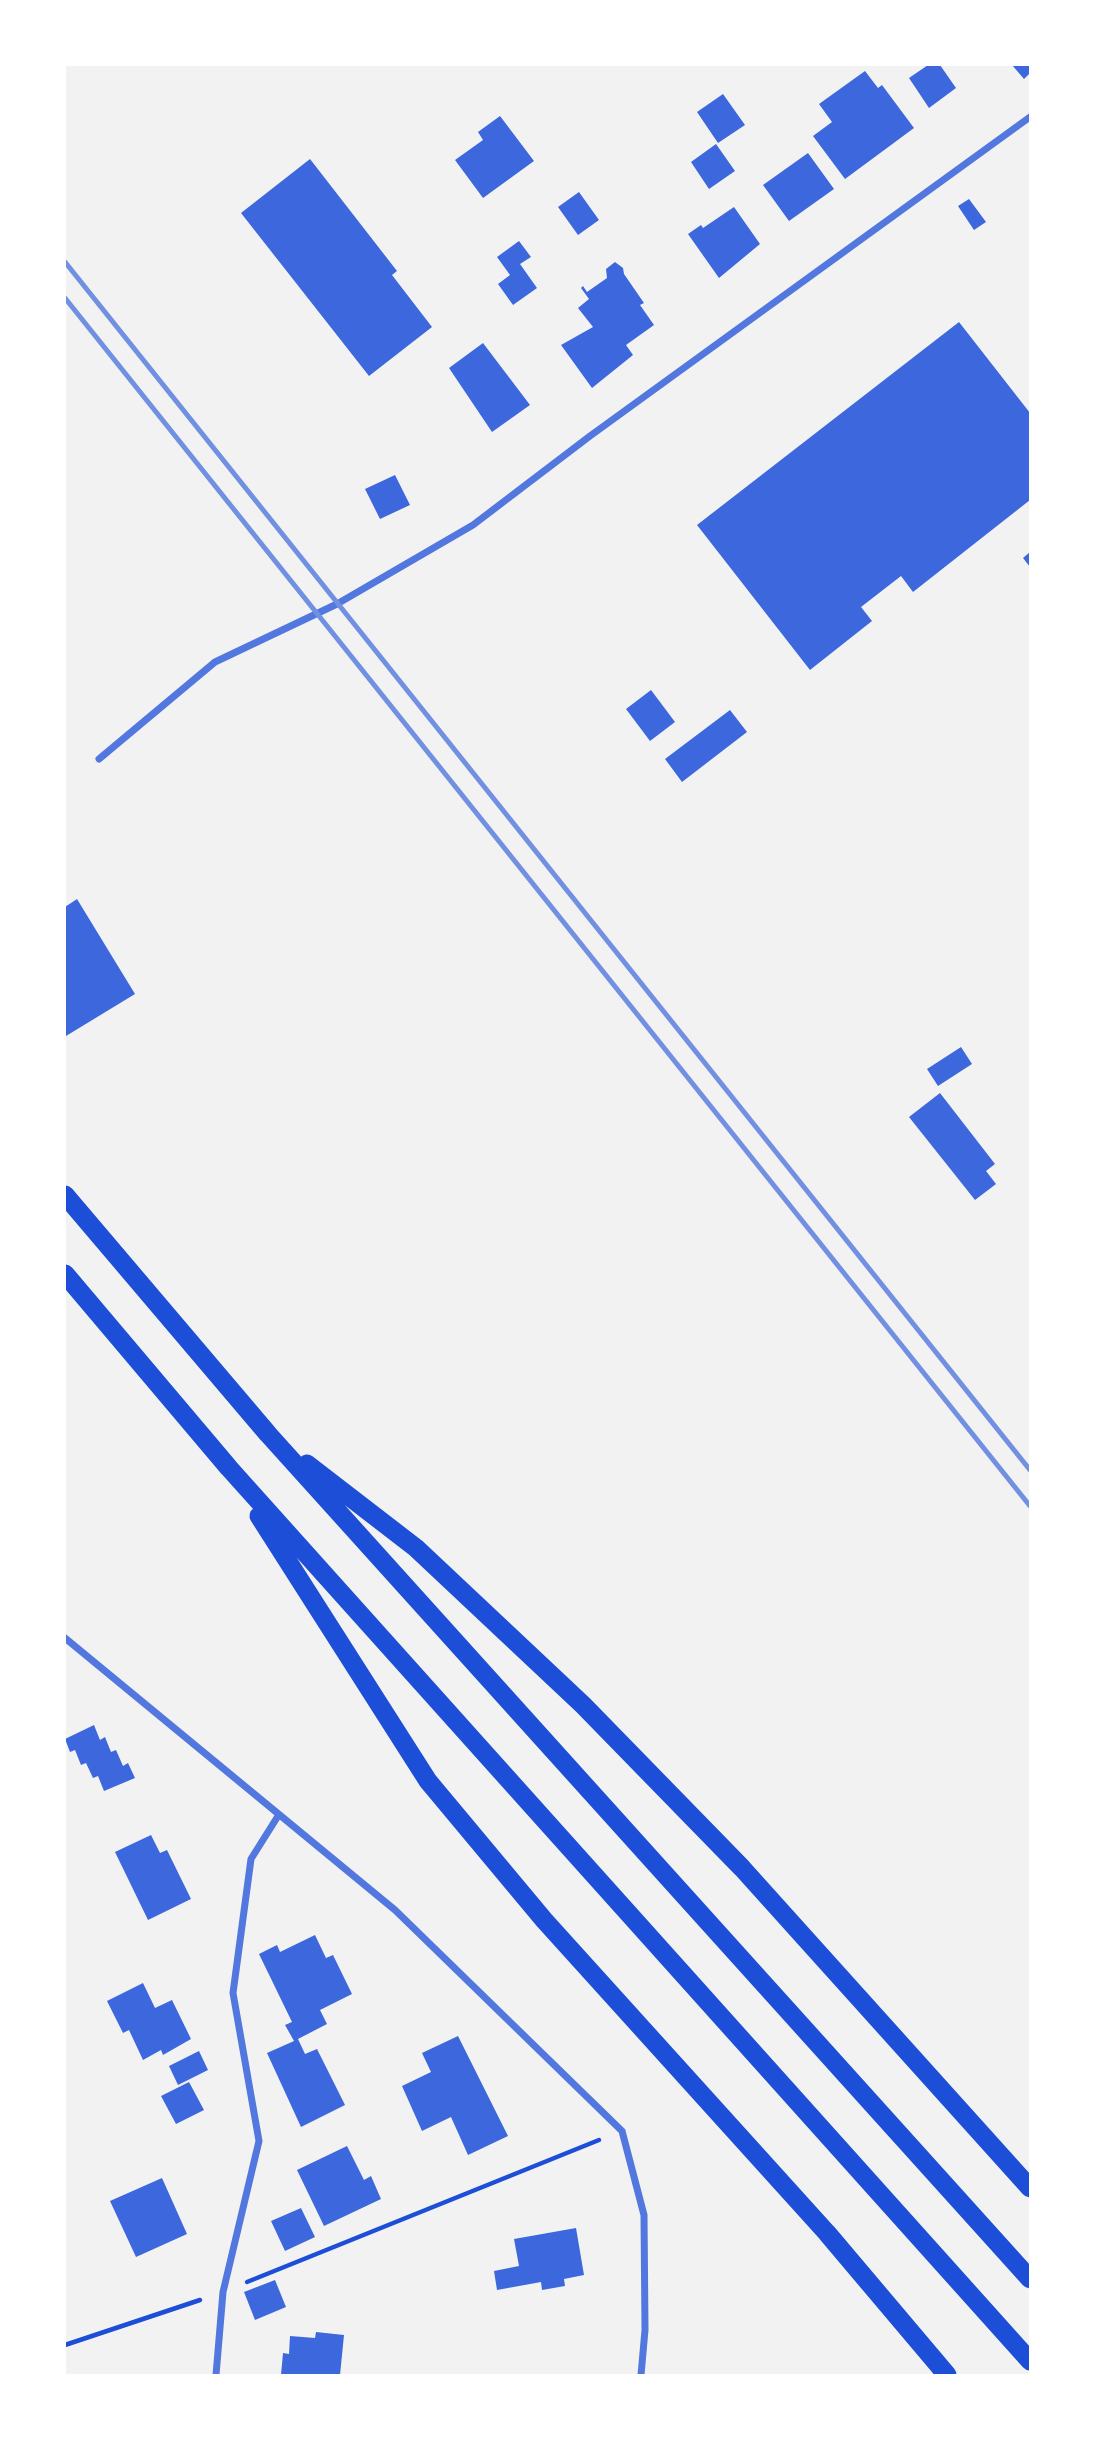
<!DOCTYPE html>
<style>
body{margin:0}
#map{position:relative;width:1095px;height:2440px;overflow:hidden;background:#f2f2f2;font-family:"Roboto Condensed",sans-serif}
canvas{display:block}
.frame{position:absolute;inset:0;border:66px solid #fff;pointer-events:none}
</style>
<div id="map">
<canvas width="1095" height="2440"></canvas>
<div class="frame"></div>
</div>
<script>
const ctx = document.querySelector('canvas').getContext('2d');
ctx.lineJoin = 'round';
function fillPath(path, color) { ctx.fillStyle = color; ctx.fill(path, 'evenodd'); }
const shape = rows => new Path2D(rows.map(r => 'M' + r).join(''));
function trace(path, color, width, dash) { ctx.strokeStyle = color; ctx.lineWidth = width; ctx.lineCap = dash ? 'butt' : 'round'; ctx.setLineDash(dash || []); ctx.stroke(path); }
fillPath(shape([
 [928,65,940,65,956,88,929,108,909,78],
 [1012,65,1030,65,1030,73,1024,79],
 [865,71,878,88,882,85,914,128,845,179,813,136,832,122,819,104],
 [723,94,745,125,718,143,697,112],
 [500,116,534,161,483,198,455,160,483,140,478,132],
 [716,144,735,171,709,189,691,162],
 [808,153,834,189,789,221,763,185],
 [310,159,397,271,392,275,432,327,369,376,241,213],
 [579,192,599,220,578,235,558,207],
 [969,199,986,222,974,230,958,206],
 [734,207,760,244,719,278,688,234,701,225,703,228],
 [519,241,531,257,520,264,537,288,513,305,498,284,510,275,497,257],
 [615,262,623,268,624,274,644,303,640,305,654,325,626,345,633,355,592,388,561,345,593,327,578,308,589,299,581,288,583,286,587,292,607,278,606,269],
 [959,322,1030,413,1030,500,913,592,901,576,861,607,872,621,810,670,697,525],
 [483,343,530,405,492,432,449,368],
 [395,475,410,505,380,519,365,489],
 [1030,552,1030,567,1023,558],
 [651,690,675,722,650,741,626,709],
 [730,710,747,732,682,782,665,759],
 [77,899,135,994,66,1036,65,907],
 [961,1047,972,1064,938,1086,927,1069],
 [940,1093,995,1164,986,1171,996,1184,975,1200,909,1117],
 [94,1725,100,1740,105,1737,111,1752,116,1750,123,1766,128,1763,135,1778,104,1791,98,1776,93,1778,86,1763,81,1765,75,1750,70,1752,65,1739],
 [151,1835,160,1853,167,1850,191,1899,148,1920,115,1852],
 [315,1935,326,1958,333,1955,352,1994,320,2010,327,2024,298,2039,305,2054,317,2049,345,2105,301,2127,267,2053,294,2041,285,2025,292,2022,259,1954,277,1945,280,1952],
 [143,1983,155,2008,172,2000,191,2039,163,2055,161,2050,143,2060,129,2030,123,2033,107,2001],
 [458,2036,508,2136,468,2155,451,2117,422,2131,402,2086,431,2072,422,2053],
 [199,2051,208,2070,178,2085,169,2066],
 [189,2082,204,2110,176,2124,161,2096],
 [347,2146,364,2180,371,2176,381,2199,324,2226,297,2170],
 [162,2178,187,2234,136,2257,110,2201],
 [301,2208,315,2237,285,2251,271,2221],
 [576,2228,584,2275,564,2279,565,2286,542,2290,541,2282,497,2290,494,2271,519,2266,514,2239],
 [275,2280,286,2307,255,2320,244,2292],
 [316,2332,344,2335,340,2375,281,2375,283,2353,289,2354,290,2336,315,2338]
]), '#3d67dc');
trace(shape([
 [247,2282,599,2140],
 [65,2345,200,2300]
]), '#1d4ed8', 4.5);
trace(shape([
 [99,759,215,662,337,604,473,525,590,436,1030,117],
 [65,1638,395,1910,622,2131,644,2215,645,2330,641,2375],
 [216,2375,223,2292,259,2141,233,1993,251,1859,278,1816]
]), '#5277de', 7);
trace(shape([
 [65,1195,268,1434,1030,2279],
 [65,1274,229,1468,1030,2361],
 [307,1464,416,1548,583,1705,742,1868,1030,2188],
 [259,1516,428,1781,544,1920,827,2233,947,2375]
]), '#1d4ed8', 19);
trace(shape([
 [65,262,1030,1470],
 [65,298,1030,1506]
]), '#7290e2', 5);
</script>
